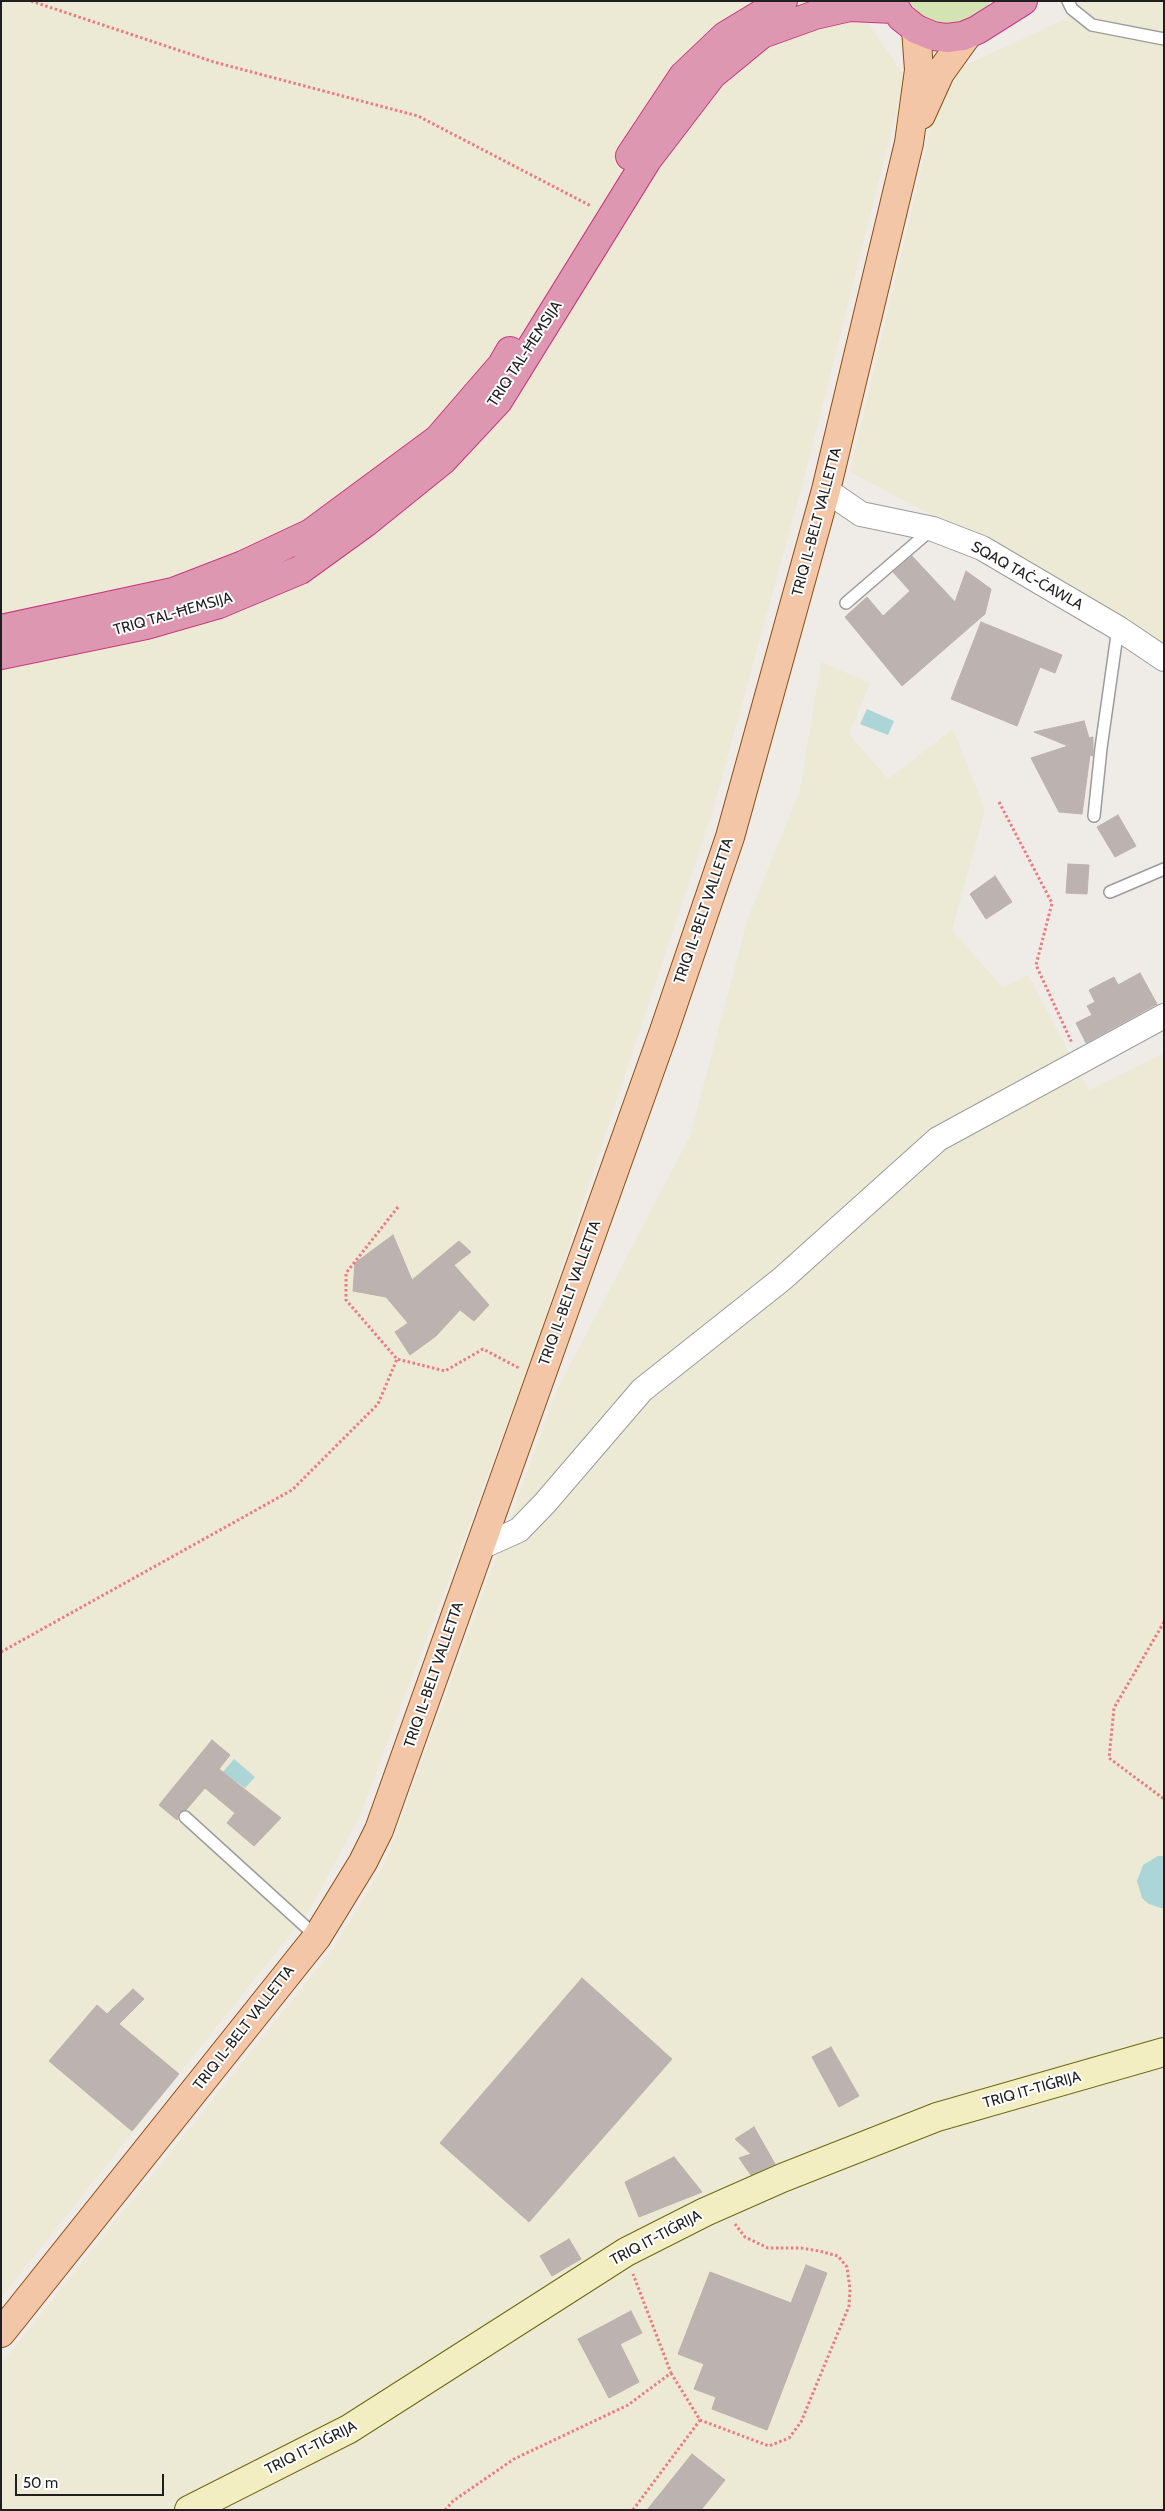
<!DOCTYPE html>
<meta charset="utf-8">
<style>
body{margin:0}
#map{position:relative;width:1165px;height:2511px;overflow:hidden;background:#efebe7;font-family:Cabin,sans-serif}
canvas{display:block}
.frame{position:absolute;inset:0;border:2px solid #1f1f1f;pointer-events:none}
.scale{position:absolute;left:15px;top:2474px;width:149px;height:22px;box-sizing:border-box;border:2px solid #1f1f1f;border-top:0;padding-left:6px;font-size:15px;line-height:18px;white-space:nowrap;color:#1f1f1f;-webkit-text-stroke:4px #fff;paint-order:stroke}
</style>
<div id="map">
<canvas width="1165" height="2511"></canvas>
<div class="frame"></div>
<div class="scale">50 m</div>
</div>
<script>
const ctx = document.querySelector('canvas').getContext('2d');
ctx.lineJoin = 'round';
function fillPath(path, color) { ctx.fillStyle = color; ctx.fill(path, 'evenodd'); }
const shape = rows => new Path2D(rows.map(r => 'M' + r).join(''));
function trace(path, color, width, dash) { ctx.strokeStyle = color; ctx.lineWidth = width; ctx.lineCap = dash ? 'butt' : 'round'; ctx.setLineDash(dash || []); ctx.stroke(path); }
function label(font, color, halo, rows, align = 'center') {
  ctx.font = font + ' Cabin,sans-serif'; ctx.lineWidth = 4; ctx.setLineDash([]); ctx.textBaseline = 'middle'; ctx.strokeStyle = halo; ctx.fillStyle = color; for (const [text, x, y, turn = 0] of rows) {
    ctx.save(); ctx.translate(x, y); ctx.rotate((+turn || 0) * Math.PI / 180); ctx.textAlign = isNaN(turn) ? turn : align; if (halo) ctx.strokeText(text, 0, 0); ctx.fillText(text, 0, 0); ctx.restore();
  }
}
fillPath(shape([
 [1,1,861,1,862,14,905,77,805,475,714,806,533,1354,360,1816,309,1911,1,2298],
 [1081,1,1164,1,1164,646,1090,598,850,472,934,114,962,67,1067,18],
 [821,662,870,683,849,734,888,779,953,729,985,810,952,930,1003,988,1028,975,1089,1090,1164,1053,1164,2510,1,2510,1,2364,333,1949,385,1863,557,1390,690,1136,748,918,800,790]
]), '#ecead4');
fillPath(shape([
 [908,1,991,1,984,10,971,20,955,24,939,23,923,17]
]), '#d3e4b2');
fillPath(shape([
 [867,709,894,721,888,735,860,724],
 [234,1759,255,1777,245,1788,223,1772],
 [1158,1856,1164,1856,1164,1909,1149,1904,1142,1898,1137,1881,1143,1865]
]), '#acd5d8');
const building = shape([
 [912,556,955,602,966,571,991,589,985,614,902,686,845,617,867,597,883,616,910,591,893,572,912,556],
 [981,622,1062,655,1055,673,1040,667,1017,726,951,699,981,622],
 [1084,721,1089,738,1093,737,1093,756,1090,755,1082,814,1059,812,1031,758,1068,746,1034,732,1084,721],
 [1118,815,1136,846,1115,857,1097,827,1118,815],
 [1068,864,1089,865,1087,894,1066,893,1068,864],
 [995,876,1012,902,986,919,970,894,995,876],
 [1140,973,1157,1004,1086,1043,1076,1023,1092,1015,1087,1006,1095,1002,1089,990,1114,977,1118,985,1140,973],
 [393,1235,412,1280,459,1241,471,1252,454,1265,489,1305,474,1321,460,1310,436,1336,410,1355,395,1332,408,1323,386,1297,353,1291,355,1263,393,1235],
 [212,1740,230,1755,219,1769,281,1818,254,1846,227,1823,235,1813,205,1788,186,1810,179,1812,177,1820,159,1805,212,1740],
 [582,1978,672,2059,529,2222,440,2143,582,1978],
 [133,1989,144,1999,119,2024,179,2074,132,2131,49,2061,97,2005,107,2014,133,1989],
 [831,2047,859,2096,839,2107,812,2057,831,2047],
 [754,2127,775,2164,751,2175,739,2158,751,2154,735,2139,754,2127],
 [674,2157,702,2192,639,2217,625,2182,674,2157],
 [569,2239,581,2259,552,2276,540,2256,569,2239],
 [806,2265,827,2273,767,2430,712,2409,716,2397,694,2389,704,2364,678,2354,710,2272,791,2303,806,2265],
 [631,2311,642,2333,620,2344,639,2382,609,2398,578,2339,631,2311],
 [692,2454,725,2480,701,2510,647,2510,692,2454]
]);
fillPath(building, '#bcb3b0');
trace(building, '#bfb0ab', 1);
const lane = shape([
 [1068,1,1072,9,1092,25,1164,39],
 [846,603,932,529],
 [1094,816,1101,748,1118,628],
 [1110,892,1164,869],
 [185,1817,317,1937]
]);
const street = shape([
 [826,490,861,514,933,529,982,548,1118,628,1164,659],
 [479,1548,519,1530,545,1503,642,1390,782,1279,938,1139,1164,1016]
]);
const secondary = shape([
 [189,2510,349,2429,626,2252,705,2212,782,2178,937,2117,1164,2052]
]);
const primary = shape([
 [921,115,940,73,968,34],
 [1,2333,317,1937,363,1862,379,1830,664,1031,730,837,826,490,909,143,919,70,916,29]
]);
const highway = shape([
 [891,1,901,17,916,29,933,36,947,38,963,36,977,30,1023,1],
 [630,156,683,76,725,36,783,1],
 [1,629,173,592,243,565,311,533,438,439,502,365,510,351],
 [1,655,146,625,219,604,300,570,365,523,443,460,498,401,647,160,712,75,762,34,815,15,850,7,894,9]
]);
trace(lane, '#9c9c9c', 14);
trace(street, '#9c9c9c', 26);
trace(secondary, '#6d6810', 30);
trace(primary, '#8c4e0f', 30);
trace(highway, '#c93881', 30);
trace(shape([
 [31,1,214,62,418,116,591,206],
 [999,802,1052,903,1036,965,1072,1043],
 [398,1207,346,1273,346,1300,397,1359,445,1371,483,1349,519,1368],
 [1164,1622,1114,1708,1109,1758,1164,1799],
 [1,1652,292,1490,378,1404,397,1359],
 [671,2373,700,2420,769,2446,789,2438,801,2422,849,2306,850,2289,847,2267,838,2256,819,2251,801,2248,768,2248,745,2237,735,2224],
 [445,2510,453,2501,514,2459,628,2405,671,2373,633,2274],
 [633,2510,700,2420]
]), '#ec7b82', 3, [2.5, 2.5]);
trace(lane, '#fff', 11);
trace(street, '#fff', 24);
trace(secondary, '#f3eec1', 28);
trace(primary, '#f3c6a8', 28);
trace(highway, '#de97b0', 28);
label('15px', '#1f1f1f', '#fff', [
 ["TRIQ TAL-ĦEMSIJA",525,354,-57],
 ["TRIQ IL-BELT VALLETTA",817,522,-75],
 ["SQAQ TAĊ-ĊAWLA",1027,576,29],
 ["TRIQ TAL-ĦEMSIJA",173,614,-16],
 ["TRIQ IL-BELT VALLETTA",704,911,-71],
 ["TRIQ IL-BELT VALLETTA",570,1293,-70],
 ["TRIQ IL-BELT VALLETTA",434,1675,-71],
 ["TRIQ IL-BELT VALLETTA",244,2028,-52],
 ["TRIQ IT-TIĠRIJA",1032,2090,-16],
 ["TRIQ IT-TIĠRIJA",656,2238,-28],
 ["TRIQ IT-TIĠRIJA",311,2448,-27]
]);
</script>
